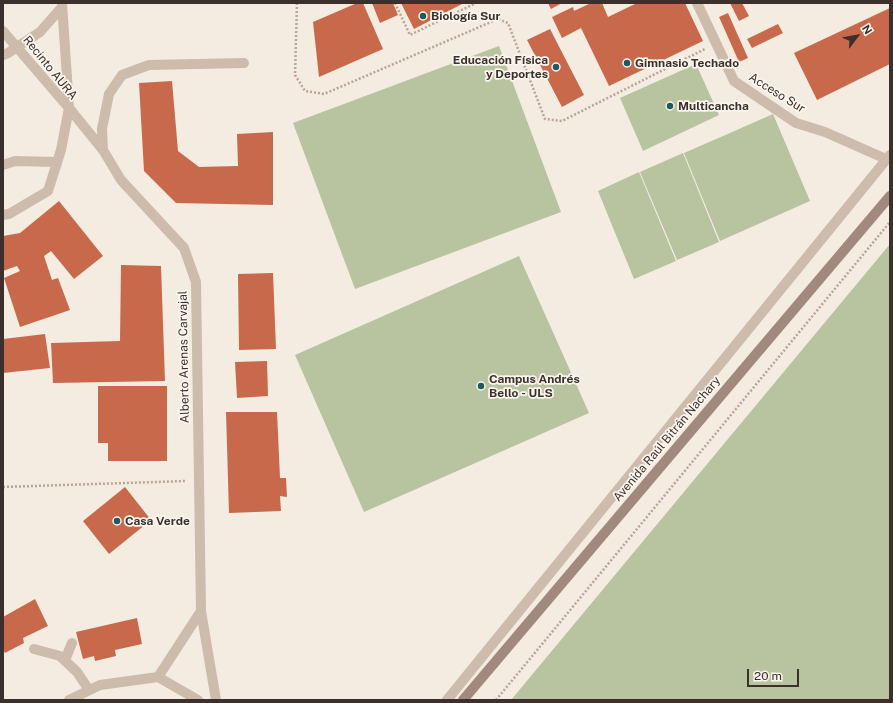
<!DOCTYPE html>
<meta charset="utf-8">
<style>
body{margin:0}
#map{position:relative;width:893px;height:703px;overflow:hidden;background:#f4ebe1;font-family:"Public Sans",sans-serif}
canvas{display:block}
.frame{position:absolute;inset:0;border:4px solid #3b302b;pointer-events:none}
.north{position:absolute;left:837px;top:16px;width:40px;height:40px;-webkit-text-stroke:3px #fbf5ee;paint-order:stroke;rotate:58deg;font-size:11px;font-weight:700;line-height:16px;text-align:center;color:#3b302b}
.north::after{content:'';display:block;margin:auto;width:14px;height:18px;background:#3b302b;clip-path:polygon(50% 0,100% 100%,50% 72%,0 100%)}
.scale{position:absolute;left:747px;top:669px;width:52px;height:18px;box-sizing:border-box;border:2px solid #3b302b;border-top:0;padding-left:5px;font-size:12px;line-height:14px;white-space:nowrap;color:#3b302b;-webkit-text-stroke:3px #fbf5ee;paint-order:stroke}
</style>
<div id="map">
<canvas width="893" height="703"></canvas>
<div class="frame"></div>
<div class="north">N</div>
<div class="scale">20 m</div>
</div>
<script>
const ctx = document.querySelector('canvas').getContext('2d');
ctx.lineJoin = 'round';
function fillPath(path, color) { ctx.fillStyle = color; ctx.fill(path, 'evenodd'); }
const shape = rows => new Path2D(rows.map(r => 'M' + r).join(''));
function trace(path, color, width, dash) { ctx.strokeStyle = color; ctx.lineWidth = width; ctx.lineCap = dash ? 'butt' : 'round'; ctx.setLineDash(dash || []); ctx.stroke(path); }
function label(font, color, halo, rows, align = 'center') {
  ctx.font = font + ' "Public Sans",sans-serif'; ctx.lineWidth = 3.5; ctx.setLineDash([]); ctx.textBaseline = 'middle'; ctx.strokeStyle = halo; ctx.fillStyle = color; for (const [text, x, y, turn = 0] of rows) {
    ctx.save(); ctx.translate(x, y); ctx.rotate((+turn || 0) * Math.PI / 180); ctx.textAlign = isNaN(turn) ? turn : align; if (halo) ctx.strokeText(text, 0, 0); ctx.fillText(text, 0, 0); ctx.restore();
  }
}
fillPath(shape([
 [499,46,561,212,355,289,293,123],
 [696,64,719,115,643,151,620,98],
 [773,114,810,201,720,241,684,153,730,133,763,213,730,133],
 [683,153,719,242,677,260,640,172],
 [639,172,676,261,634,279,598,191],
 [890,244,890,700,511,700],
 [519,256,589,413,364,512,295,355]
]), '#b8c4a0');
fillPath(shape([
 [357,3,363,3,383,49,319,77,313,22],
 [372,3,393,3,398,15,380,23],
 [401,3,464,3,414,29],
 [548,3,562,3,551,9],
 [591,3,602,3,608,17,637,3,685,3,703,41,609,86,581,28,562,38,552,17,573,7,574,11],
 [730,3,742,3,749,16,739,21],
 [890,8,890,64,817,100,794,53],
 [728,13,748,58,739,62,719,17],
 [778,24,783,33,752,48,747,39],
 [550,29,584,95,562,107,527,40],
 [172,81,178,151,199,167,238,166,237,134,273,132,273,205,176,203,144,171,139,83],
 [59,201,103,256,74,279,51,251,44,256,52,280,58,278,70,310,20,327,4,278,20,271,17,266,3,271,3,236,20,233],
 [121,265,161,266,165,381,53,383,51,343,120,341],
 [273,273,276,349,239,350,238,274],
 [45,334,50,368,3,373,3,339],
 [267,361,268,396,237,398,235,362],
 [98,386,167,386,167,461,108,461,108,443,98,443],
 [226,412,277,412,280,478,286,478,287,497,280,496,281,511,229,513],
 [125,487,151,520,109,554,83,521],
 [35,599,48,626,23,638,24,643,5,653,3,649,3,617],
 [137,618,142,644,115,650,116,656,95,661,94,656,83,659,76,632]
]), '#c8694b');
trace(shape([
 [297,3,295,75,305,91,324,94,498,19,508,23,545,119,562,121,705,49],
 [395,3,410,35,476,3],
 [3,487,186,481],
 [496,700,890,222]
]), '#b9a596', 2.5, [2, 2]);
trace(shape([
 [62,3,69,108,103,150,121,180,184,248,196,282,201,611,216,700],
 [697,3,734,81,796,123,825,132,886,159],
 [3,31,69,108,61,150,48,191,9,214,3,215],
 [3,55,8,53,40,32,62,7],
 [103,150,102,129,109,94,122,75,149,65,244,63],
 [3,165,15,161,57,162],
 [34,649,60,656,77,672,89,690],
 [65,660,72,643],
 [69,700,100,685,158,677],
 [198,700,158,677,201,611],
 [447,700,890,155]
]), '#cdbbac', 10);
trace(shape([
 [463,700,890,196]
]), '#a18a7d', 10);
for (const [x, y, r, color] of [
 [423,16,4,"#1f5a5e"],
 [627,63,4,"#1f5a5e"],
 [556,67,4,"#1f5a5e"],
 [670,106,4,"#1f5a5e"],
 [481,386,4,"#1f5a5e"],
 [117,521,4,"#1f5a5e"]
]) { const dot = new Path2D(); dot.arc(x, y, r, 0, 2 * Math.PI); ctx.fillStyle = color; ctx.fill(dot); trace(dot, '#fbf5ee', 1.5); }
label('bold 12px', '#3b302b', '#fbf5ee', [
 ["Biología Sur",431,16],
 ["Educación Física",548,60,"right"],
 ["y Deportes",548,74,"right"],
 ["Gimnasio Techado",635,63],
 ["Multicancha",678,106],
 ["Campus Andrés",489,379],
 ["Bello - ULS",489,393],
 ["Casa Verde",125,521]
], 'left');
label('12px', '#3b302b', '#fbf5ee', [
 ["Recinto AURA",50,68,51],
 ["Acceso Sur",777,93,32],
 ["Alberto Arenas Carvajal",184,357,-91],
 ["Avenida Raúl Bitrán Nachary",667,439,-50]
]);
</script>
